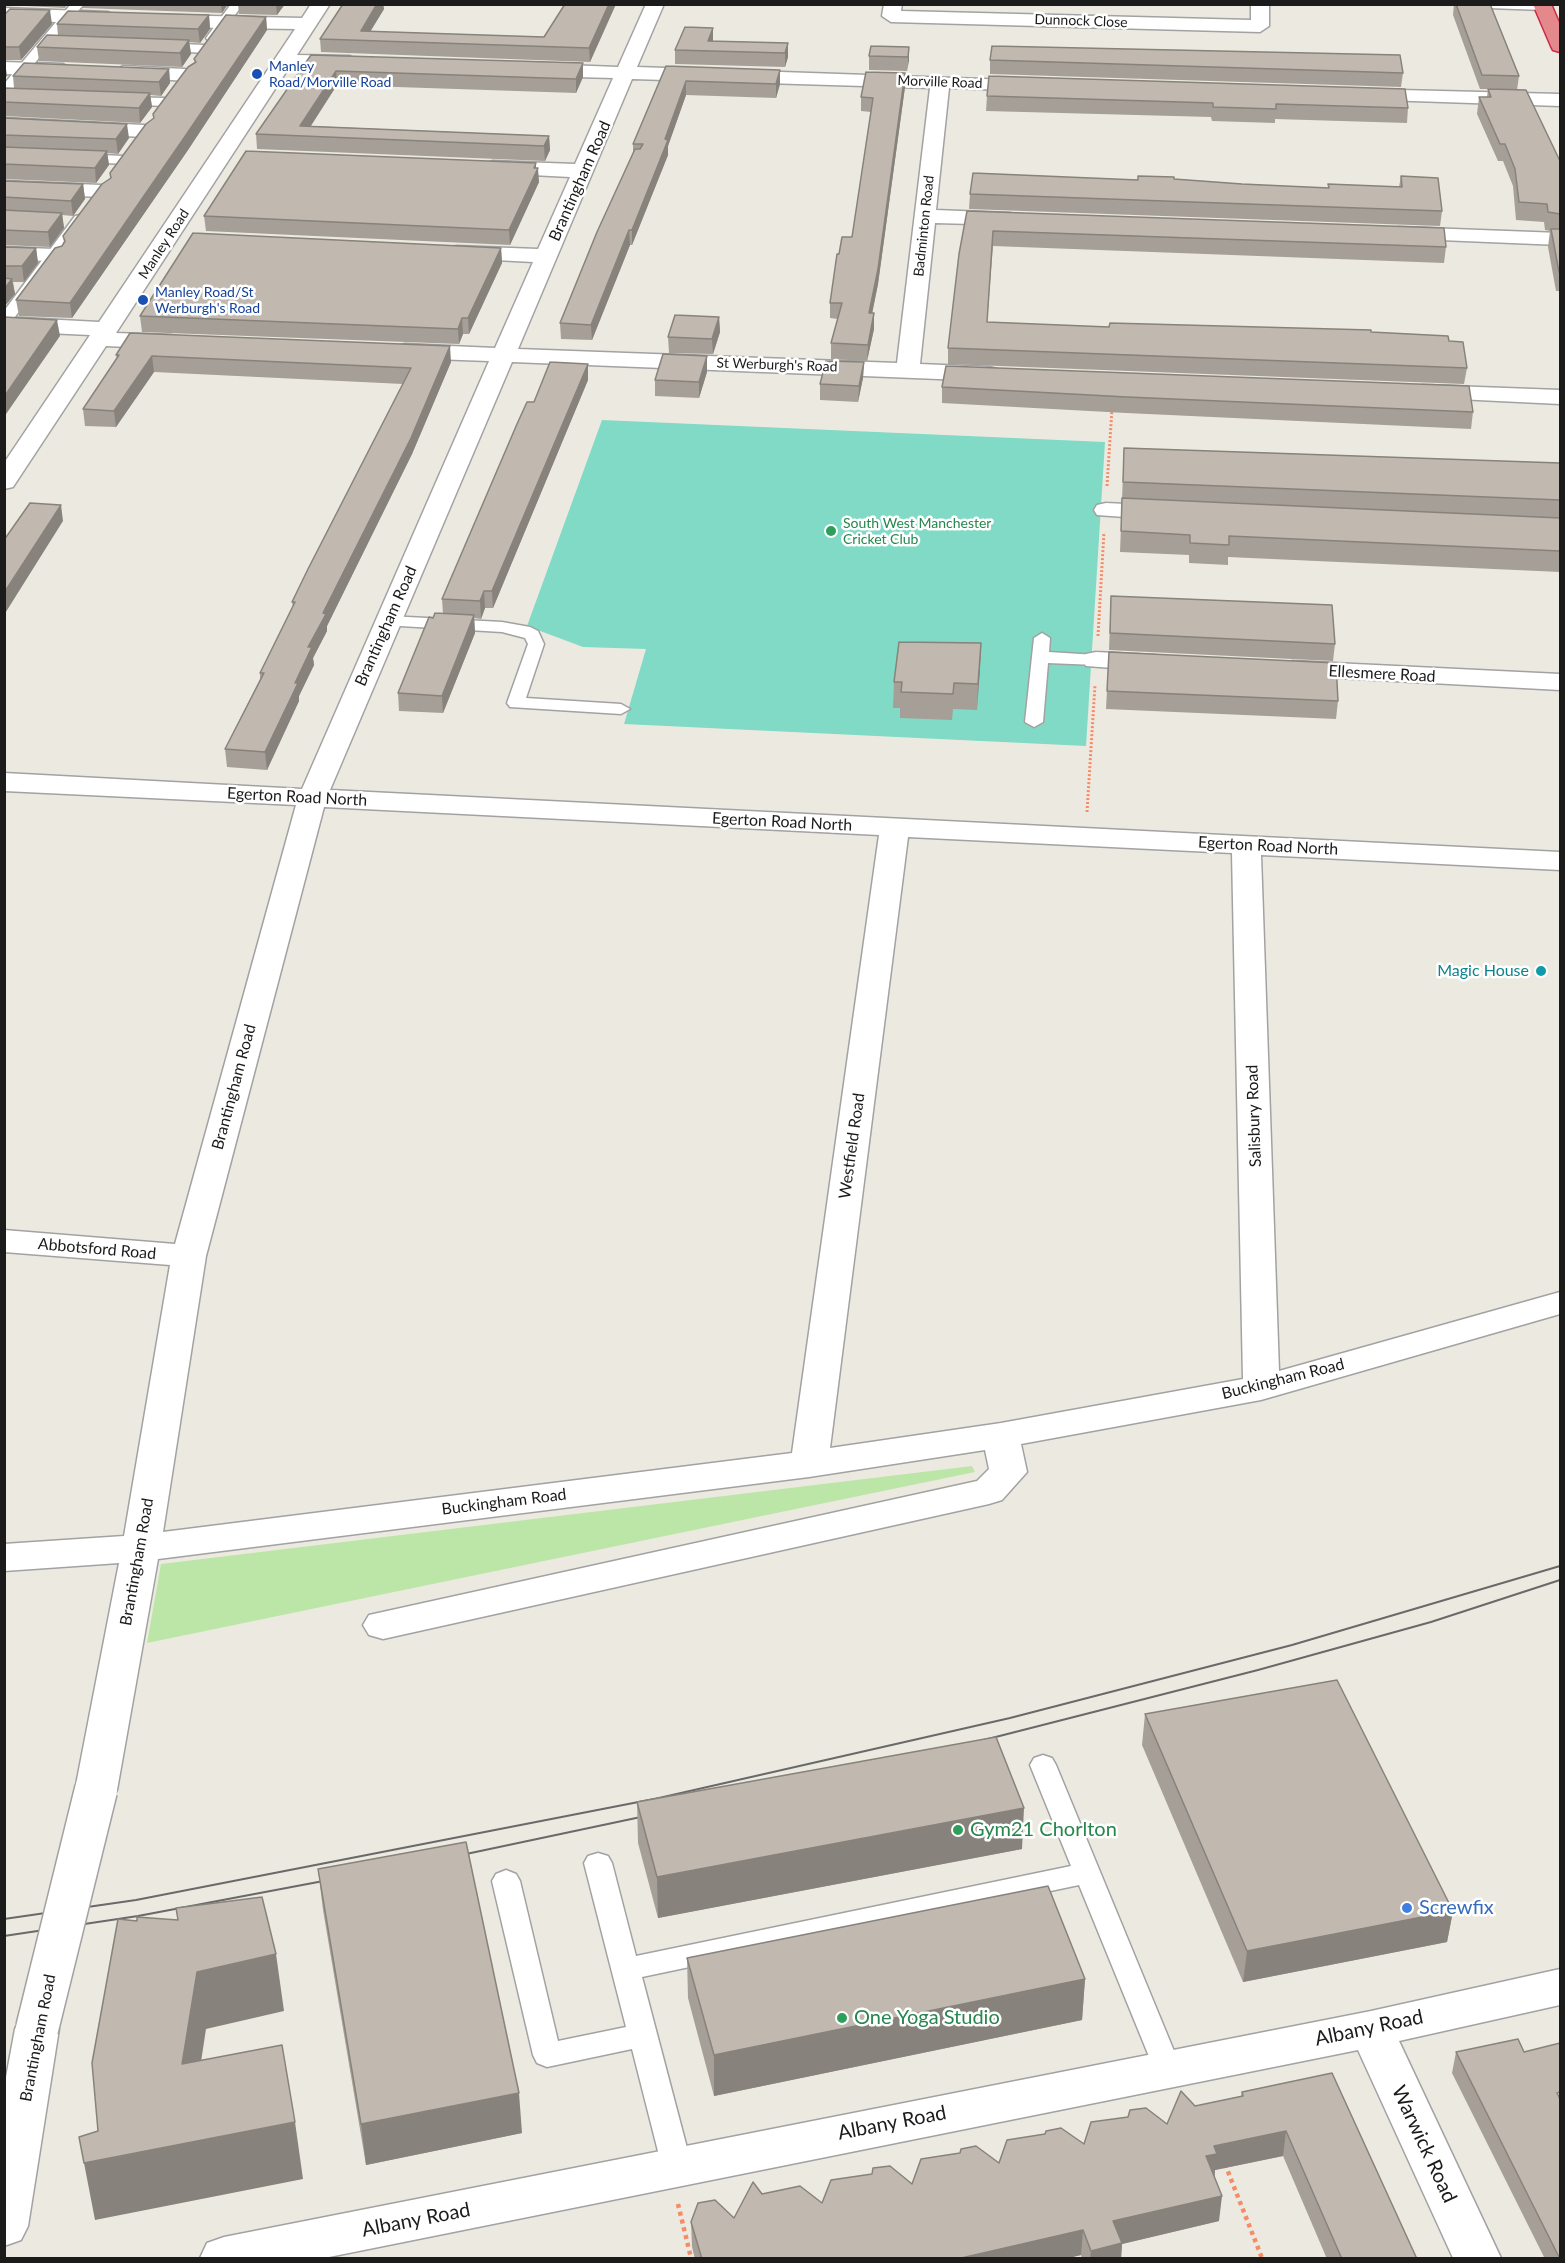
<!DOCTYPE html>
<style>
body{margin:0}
#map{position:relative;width:1565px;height:2263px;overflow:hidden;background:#eceae0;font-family:Lato,sans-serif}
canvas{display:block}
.frame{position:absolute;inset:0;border:6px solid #1b1b1b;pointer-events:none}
</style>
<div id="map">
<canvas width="1565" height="2263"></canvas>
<div class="frame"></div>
</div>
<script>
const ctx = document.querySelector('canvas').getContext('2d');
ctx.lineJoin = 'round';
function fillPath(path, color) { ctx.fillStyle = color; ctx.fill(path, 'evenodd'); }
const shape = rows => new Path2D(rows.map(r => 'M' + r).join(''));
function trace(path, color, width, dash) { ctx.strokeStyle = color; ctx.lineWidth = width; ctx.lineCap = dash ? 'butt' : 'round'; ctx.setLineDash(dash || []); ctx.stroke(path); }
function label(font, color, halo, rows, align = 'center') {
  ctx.font = font + ' Lato,sans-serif'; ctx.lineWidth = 5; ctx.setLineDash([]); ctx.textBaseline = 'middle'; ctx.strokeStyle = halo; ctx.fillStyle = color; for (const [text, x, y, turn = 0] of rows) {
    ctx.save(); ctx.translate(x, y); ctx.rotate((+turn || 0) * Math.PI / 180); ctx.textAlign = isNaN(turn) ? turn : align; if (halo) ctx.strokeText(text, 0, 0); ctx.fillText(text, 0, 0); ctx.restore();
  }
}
fillPath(shape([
 [972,1466,975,1472,147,1643,161,1564]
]), '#bce6a7');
fillPath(shape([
 [602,420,1105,442,1086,746,624,724,646,649,583,647,527,626]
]), '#80dac5');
const lane = shape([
 [71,4,84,4,8,95,4,96,4,84,71,4],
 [231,4,243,4,216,41,208,41,206,38,231,4],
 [1482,4,1548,4,1549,6,1543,10,1488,8,1482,4],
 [163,43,204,45,210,49,204,53,159,50,159,44,163,43],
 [122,97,165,98,171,102,165,106,118,104,116,101,122,97],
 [80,154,123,156,130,160,123,164,75,161,74,158,80,154],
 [80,215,87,219,9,325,4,326,4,311,75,216,80,215],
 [389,616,502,622,530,627,538,631,544,644,526,698,621,704,630,709,621,714,510,707,507,703,528,644,525,638,502,632,383,625,381,621,389,616],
 [1042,633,1050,638,1049,652,1096,655,1105,660,1096,665,1048,663,1043,722,1034,727,1025,722,1034,638,1042,633],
 [1043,1755,1052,1758,1056,1765,1181,2068,1177,2076,1167,2080,1157,2076,1079,1885,642,1977,692,2167,687,2176,677,2179,667,2176,662,2167,632,2049,547,2067,537,2063,533,2055,492,1881,496,1874,506,1870,516,1874,520,1881,558,2041,626,2027,584,1863,588,1856,598,1853,608,1856,612,1863,636,1956,1071,1866,1030,1765,1034,1758,1043,1755]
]);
const street = shape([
 [311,4,330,4,297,55,350,56,360,62,350,68,290,66,116,333,171,335,179,337,182,342,179,347,171,349,106,346,13,487,4,489,4,463,90,335,4,331,4,317,99,322,295,29,165,27,156,21,165,15,302,18,311,4],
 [646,4,664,4,637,67,1041,81,1044,85,1034,91,949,88,936,210,1010,213,1017,215,1021,219,1017,223,1010,225,935,223,920,364,989,367,997,369,1001,374,997,379,989,381,512,362,330,790,1560,852,1560,870,1261,855,1279,1371,1560,1292,1560,1314,1261,1400,1021,1444,1027,1472,1002,1500,989,1504,383,1639,369,1635,363,1625,369,1615,977,1481,989,1469,985,1450,809,1477,158,1559,117,1790,111,1801,96,1806,81,1801,75,1790,119,1563,4,1571,4,1544,124,1536,170,1265,4,1252,4,1230,175,1244,296,805,4,791,4,773,302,789,489,361,405,358,397,356,394,351,397,346,405,344,495,348,533,262,457,258,449,257,446,252,449,247,457,246,538,249,570,177,493,173,486,171,483,167,486,163,493,161,575,164,613,78,540,76,530,70,540,64,618,67,646,4],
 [632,79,930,88,897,363,518,349,632,79],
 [324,807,879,835,792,1453,163,1532,206,1256,324,807],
 [908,837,1232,853,1243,1379,1001,1423,830,1448,908,837],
 [884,4,902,4,901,11,1251,20,1251,4,1269,4,1269,26,1260,32,891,22,882,16,884,4],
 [4,8,108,12,117,18,108,24,4,20,4,8],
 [4,62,63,64,73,70,63,76,4,74,4,62],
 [123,66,185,69,195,75,185,81,116,76,113,72,123,66],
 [1361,89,1560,94,1560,106,1354,99,1351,95,1354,91,1361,89],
 [4,118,144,125,151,127,154,131,151,135,144,137,4,130,4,118],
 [4,181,101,185,108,187,111,191,108,195,101,197,4,193,4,181],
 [1400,227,1560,233,1560,245,1392,238,1389,233,1392,228,1400,227],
 [4,247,54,249,62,250,65,255,62,260,54,261,4,260,4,247],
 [1424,385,1560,390,1560,404,1416,397,1412,392,1416,387,1424,385],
 [1106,503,1166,506,1175,508,1178,513,1175,518,1166,520,1097,515,1094,510,1097,505,1106,503],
 [1096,652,1154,655,1164,657,1167,663,1164,669,1154,671,1086,666,1083,660,1086,654,1096,652],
 [1293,661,1560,674,1560,690,1283,675,1279,669,1283,663,1293,661],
 [1560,1969,1560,2005,1399,2041,1501,2258,1453,2258,1358,2050,324,2258,200,2258,207,2243,224,2237,1371,2011,1560,1969],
 [37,2011,53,2016,59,2029,28,2226,21,2240,4,2246,4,2088,15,2029,21,2016,37,2011]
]);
const highway = shape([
 [1533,4,1551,4,1560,25,1560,52,1553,50,1551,46,1533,4]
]);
trace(lane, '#a2a2a2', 3);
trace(street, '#a2a2a2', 3);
trace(highway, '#cf2849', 3);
trace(shape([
 [1107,486,1112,409],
 [1098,636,1104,532],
 [1087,812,1095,685]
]), '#f58c69', 3, [2, 2]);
trace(shape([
 [1225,2164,1262,2258],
 [678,2204,691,2258]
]), '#f58c69', 4.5, [4, 4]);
fillPath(lane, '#fff');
fillPath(street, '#fff');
fillPath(highway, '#e3898c');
trace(shape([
 [980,1741,1258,1670,1431,1622,1560,1580],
 [452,1857,655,1814],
 [4,1919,136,1900,659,1798,1010,1718,1292,1645,1560,1566],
 [4,1936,138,1916,334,1879]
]), '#696969', 2);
const streetBridge = shape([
 [37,2029,96,1790]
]);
trace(streetBridge, '#a2a2a2', 45, []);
trace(streetBridge, '#fff', 42);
fillPath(shape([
 [26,4,68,4,65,8,26,6],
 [83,4,228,4,222,13,83,8],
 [238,4,285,4,277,15,239,14],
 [343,4,383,4,384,9,370,32,544,37,565,4,616,4,590,62,321,52,320,39],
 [1454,4,1490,4,1519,76,1517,90,1560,161,1560,291,1556,291,1548,247,1550,231,1545,230,1544,222,1516,220,1513,186,1503,161,1498,161,1477,114,1479,97,1487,97,1488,89,1480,89,1453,15],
 [4,15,52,24,21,60,4,60],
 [209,15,210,29,200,43,189,42,191,54,182,67,39,61,37,47,58,36,57,24],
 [266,17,267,30,188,150,72,318,19,316,16,300,62,246,64,242,63,236,110,178,110,173,154,118,195,62,194,59],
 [713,28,713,41,788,43,788,57,785,67,675,64,675,50],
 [909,47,907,71,869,70,869,56],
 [311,55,583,77,576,93,337,85,311,126,549,136,550,150,545,161,257,149,256,134],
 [990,60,1403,73,1401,87,990,74],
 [666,66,780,84,776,98,686,95,668,146,668,155,632,245,630,245,592,340,561,339,560,323,633,154,633,144],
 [169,69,170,83,161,96,150,95,152,107,140,123,4,116,4,88,14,88,13,76],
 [905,73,905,87,878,284,872,313,874,329,867,361,831,359,831,343,838,319,830,318,830,303,839,254,852,237,871,112,861,111,861,97],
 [987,96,1408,108,1407,123,1275,119,1275,123,1212,121,1211,117,986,111],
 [4,118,129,138,118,154,107,153,109,165,96,183,4,179],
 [536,168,539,182,510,245,206,231,204,216],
 [1401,176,1442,211,1440,226,969,209,970,194,1138,180,1174,179,1242,184,1328,188,1328,184,1399,187],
 [4,181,83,184,85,199,73,216,62,215,64,228,50,247,4,245],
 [967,211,1446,247,1444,263,993,246,987,322,1109,327,1371,332,1449,341,1467,368,1464,384,948,364,948,348],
 [4,247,36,248,38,263,24,282,13,282,15,294,4,307],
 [501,248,502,263,469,334,463,334,459,344,142,332,140,316],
 [719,317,720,332,713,354,669,353,668,337],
 [116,355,451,362,412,454,327,626,327,631,313,658,314,665,299,696,299,701,267,770,227,767,225,749,260,679,260,673,293,607,292,602,403,384,154,372,116,427,85,426,83,409,117,359],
 [864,362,863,378,858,402,820,400,820,384],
 [588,364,588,380,493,608,485,608,481,619,474,618,475,633,443,713,399,711,398,693,433,618,443,614,442,599,534,402],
 [707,372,699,398,655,396,655,380],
 [942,387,1473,412,1471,429,1126,413,942,403],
 [1124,448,1560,463,1560,572,1228,557,1228,565,1189,563,1189,555,1120,552],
 [1111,596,1335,644,1333,661,1109,650],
 [981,643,977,710,953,709,952,720,900,718,900,708,893,708,894,682],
 [1109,652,1338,701,1336,719,1106,709],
 [1145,1714,1453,1911,1447,1942,1243,1982,1142,1745],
 [637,1802,1022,1849,658,1918,638,1843],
 [318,1869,522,2133,366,2165,323,1910],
 [687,1958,1085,1979,1082,2020,714,2096,688,1998],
 [1456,2052,1524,2052,1560,2259,1545,2259,1452,2073],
 [1332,2073,1417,2259,1327,2259,1283,2156,1215,2170,1215,2178,1219,2221,1122,2244,1121,2259,1082,2259,1081,2255,1064,2259,695,2259,692,2247,691,2222,734,2218,762,2194,822,2203,912,2184,999,2163,1084,2144,1167,2124,1195,2106,1241,2096,1242,2092]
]), '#a69f97');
fillPath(shape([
 [221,4,228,4,222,13],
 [276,4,285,4,277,15],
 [377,4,383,4,384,9,365,40,361,31],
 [609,4,616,4,590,62,589,48],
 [50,10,52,24,21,60,19,47],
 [209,15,210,29,200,43,198,29],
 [266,17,267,30,188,150,72,318,70,303],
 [713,28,713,42,708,41],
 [189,40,191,54,182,67,180,53],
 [788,43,788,57,785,67,785,53],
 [909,47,909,61,907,71,908,57],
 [5,62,7,76,4,80,4,64],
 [583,63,583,77,576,93,576,79],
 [169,69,170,83,161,96,159,82],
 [780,70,780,84,776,98,776,84],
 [336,71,337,85,304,136,300,126],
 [905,73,905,87,878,284,869,329,869,313],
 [686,81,686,95,668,146,668,155,632,245,632,230],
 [150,93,152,107,140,123,139,108],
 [127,124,129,138,118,154,116,139],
 [549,136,550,150,545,161,544,146],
 [107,151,109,165,96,183,95,168],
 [536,163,536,172,538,168,539,182,510,245,509,230],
 [83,184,85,199,73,216,71,201],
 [62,213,64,228,50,247,48,232],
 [629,230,630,245,592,340,591,325],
 [36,248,38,263,24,282,22,266],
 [501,248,502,263,469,334,468,318],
 [12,279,15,294,4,307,4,289],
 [874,313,874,329,867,361,868,345],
 [719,317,720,332,713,354,712,339],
 [462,318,463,334,459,344,458,329],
 [57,320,60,336,4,417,4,397],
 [450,346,451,362,412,454,327,626,327,631,313,658,314,665,299,696,299,701,267,770,265,752,323,613],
 [152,356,154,372,116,427,114,411],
 [707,356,707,372,699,398,699,382],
 [864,362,863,378,858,402,859,386],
 [588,364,588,380,493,608,492,591],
 [61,505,63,521,4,615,4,593],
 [484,591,485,608,481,619,480,601],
 [474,615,475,633,443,713,442,696],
 [981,643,980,669,977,710,978,684],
 [1024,1808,1022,1849,658,1918,657,1877],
 [1453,1911,1447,1942,1243,1982,1247,1951],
 [276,1954,284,2011,206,2029,192,2121,182,2064,197,1972],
 [1085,1979,1082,2020,714,2096,714,2055],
 [519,2093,522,2133,366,2165,361,2124],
 [295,2122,303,2179,95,2220,84,2163],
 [1286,2131,1283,2156,1215,2170,1214,2179,1206,2156,1214,2146],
 [1222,2196,1219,2221,1122,2244,1121,2259,1090,2259,1091,2251,1113,2221],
 [1083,2230,1081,2255,1064,2259,957,2259]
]), '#87827b');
const building = shape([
 [343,4,377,4,361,31,544,37,565,4,609,4,589,48,320,39,343,4],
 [1456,4,1490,4,1519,76,1482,75,1456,4],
 [10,9,50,10,19,47,4,47,4,15,10,9],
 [68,11,209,15,198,29,57,24,68,11],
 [226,15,266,17,186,135,70,303,16,300,55,248,62,246,65,241,63,236,102,184,111,178,110,173,146,124,154,118,153,114,188,67,196,62,194,59,226,15],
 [685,27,713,28,708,41,788,43,785,53,675,50,685,27],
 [47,35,189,40,180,53,37,47,47,35],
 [871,46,909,47,908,57,869,56,871,46],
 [992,46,1400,55,1403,73,990,60,992,46],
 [311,55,583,63,576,79,336,71,300,126,549,136,544,146,256,134,311,55],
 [24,63,169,69,159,82,13,76,24,63],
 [666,66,780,70,776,84,686,81,665,139,668,140,632,230,629,230,591,325,560,323,597,232,635,149,640,149,643,144,633,144,666,66],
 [866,72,905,73,878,269,869,313,874,313,868,345,831,343,842,303,830,303,837,254,839,254,842,237,852,237,873,98,861,97,866,72],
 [989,76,1405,89,1408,108,1276,104,1276,109,1213,107,1213,103,987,96,989,76],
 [4,88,150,93,139,108,4,102,4,88],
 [1488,89,1526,90,1560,161,1560,214,1548,212,1547,204,1519,202,1515,169,1505,144,1500,144,1479,97,1491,97,1488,89],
 [4,118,127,124,116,139,4,135,4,118],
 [4,147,107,151,95,168,4,164,4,147],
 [246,151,536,163,534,168,538,168,509,230,204,216,246,151],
 [973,173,1138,180,1138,176,1174,177,1174,179,1242,184,1329,188,1328,184,1402,187,1401,176,1438,178,1442,211,970,194,973,173],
 [4,181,83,184,71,201,4,197,4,181],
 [4,210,62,213,48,232,4,230,4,210],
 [967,211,1444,228,1446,247,993,231,987,322,1109,327,1110,323,1371,330,1371,332,1448,336,1449,341,1463,342,1467,368,948,348,959,254,967,211],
 [1551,229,1560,229,1560,272,1559,272,1551,229],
 [193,233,501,248,468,318,462,318,458,329,140,316,193,233],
 [4,247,36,248,22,266,4,266,4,247],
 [4,278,12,279,4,289,4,278],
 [675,315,719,317,712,339,668,337,675,315],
 [4,317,57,320,4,397,4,317],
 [130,333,450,346,411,438,323,613,326,614,308,647,312,647,295,683,298,683,265,752,225,749,264,673,260,673,295,602,292,602,308,569,411,368,152,356,114,411,83,409,119,355,116,355,130,333],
 [663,354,707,356,699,382,655,380,663,354],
 [826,361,864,362,859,386,820,384,826,361],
 [550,362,588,364,492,591,484,591,480,601,442,599,517,424,527,402,534,402,550,362],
 [946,366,1469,386,1473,412,1127,397,942,387,946,366],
 [1124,448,1560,463,1560,500,1123,482,1124,448],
 [1122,498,1560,518,1560,551,1229,536,1229,545,1190,543,1190,535,1121,531,1122,498],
 [30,503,61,505,4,593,4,540,30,503],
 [1111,596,1332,605,1335,644,1110,633,1111,596],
 [435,613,474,615,442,696,398,693,429,617,433,618,435,613],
 [899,642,981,643,978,684,954,683,953,694,901,692,902,682,894,682,899,642],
 [1109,652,1336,663,1338,701,1107,691,1109,652],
 [1337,1680,1453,1911,1247,1951,1145,1714,1337,1680],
 [996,1737,1024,1808,657,1877,637,1802,996,1737],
 [466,1842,519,2093,361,2124,318,1869,466,1842],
 [1048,1886,1085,1979,714,2055,687,1958,1048,1886],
 [262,1897,276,1954,197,1972,182,2064,282,2045,295,2122,84,2163,79,2137,98,2131,92,2063,118,1919,137,1921,137,1917,178,1920,176,1908,262,1897],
 [1518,2039,1524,2052,1560,2043,1560,2092,1557,2093,1560,2099,1560,2259,1456,2052,1518,2039],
 [1332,2073,1417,2259,1342,2259,1286,2131,1214,2146,1217,2154,1206,2156,1222,2196,1113,2221,1122,2243,1091,2251,1083,2230,957,2259,702,2259,691,2222,698,2203,715,2200,734,2218,753,2182,762,2194,800,2186,822,2203,831,2180,872,2174,873,2168,890,2166,912,2184,921,2159,960,2153,961,2149,976,2146,999,2163,1007,2140,1045,2134,1046,2131,1061,2128,1084,2144,1091,2122,1128,2117,1130,2110,1146,2108,1167,2124,1181,2091,1195,2106,1243,2096,1242,2092,1332,2073]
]);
fillPath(building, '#c1b9b0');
trace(building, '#87827b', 1.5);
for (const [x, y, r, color] of [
 [257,74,6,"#1a4fb4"],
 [143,300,6,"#1a4fb4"],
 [831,531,6,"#2e9e5b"],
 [1541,971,6,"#0f9aa8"],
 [958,1830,6,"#2e9e5b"],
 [1407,1908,6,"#3f7fe0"],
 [842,2018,6,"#2e9e5b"]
]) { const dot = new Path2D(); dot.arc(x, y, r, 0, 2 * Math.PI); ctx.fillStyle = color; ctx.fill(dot); trace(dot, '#fff', 2); }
label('14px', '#1b1b1b', '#fff', [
 ["Dunnock Close",1081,21,2],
 ["Morville Road",940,82,2],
 ["Badminton Road",924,226,-84],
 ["Manley Road",164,244,-57],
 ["St Werburgh's Road",777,365,2]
]);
label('14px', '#164399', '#fff', [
 ["Manley",269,66],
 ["Road/Morville Road",269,82],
 ["Manley Road/St",155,292],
 ["Werburgh's Road",155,308]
], 'left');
label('14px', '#27864d', '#fff', [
 ["South West Manchester",843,523],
 ["Cricket Club",843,539]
], 'left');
label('16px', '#1b1b1b', '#fff', [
 ["Brantingham Road",580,181,-66],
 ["Brantingham Road",386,626,-66],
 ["Ellesmere Road",1382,674,3],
 ["Egerton Road North",297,797,3],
 ["Egerton Road North",782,822,3],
 ["Egerton Road North",1268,846,3],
 ["Brantingham Road",234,1087,-75],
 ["Salisbury Road",1254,1116,-92],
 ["Westfield Road",852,1146,-82],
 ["Abbotsford Road",97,1249,5],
 ["Buckingham Road",1283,1379,-14],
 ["Buckingham Road",504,1502,-7],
 ["Brantingham Road",137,1562,-80],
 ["Brantingham Road",38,2038,-79]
]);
label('16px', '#0d838f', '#fff', [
 ["Magic House",1529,971]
], 'right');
label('20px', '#27864d', '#fff', [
 ["Gym21 Chorlton",970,1830],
 ["One Yoga Studio",854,2018]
], 'left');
label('20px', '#366cbe', '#fff', [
 ["Screwfix",1419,1908]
], 'left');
label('20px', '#1b1b1b', '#fff', [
 ["Albany Road",1369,2028,-12],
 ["Albany Road",892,2123,-11],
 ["Warwick Road",1424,2144,65],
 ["Albany Road",416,2220,-11]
]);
</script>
